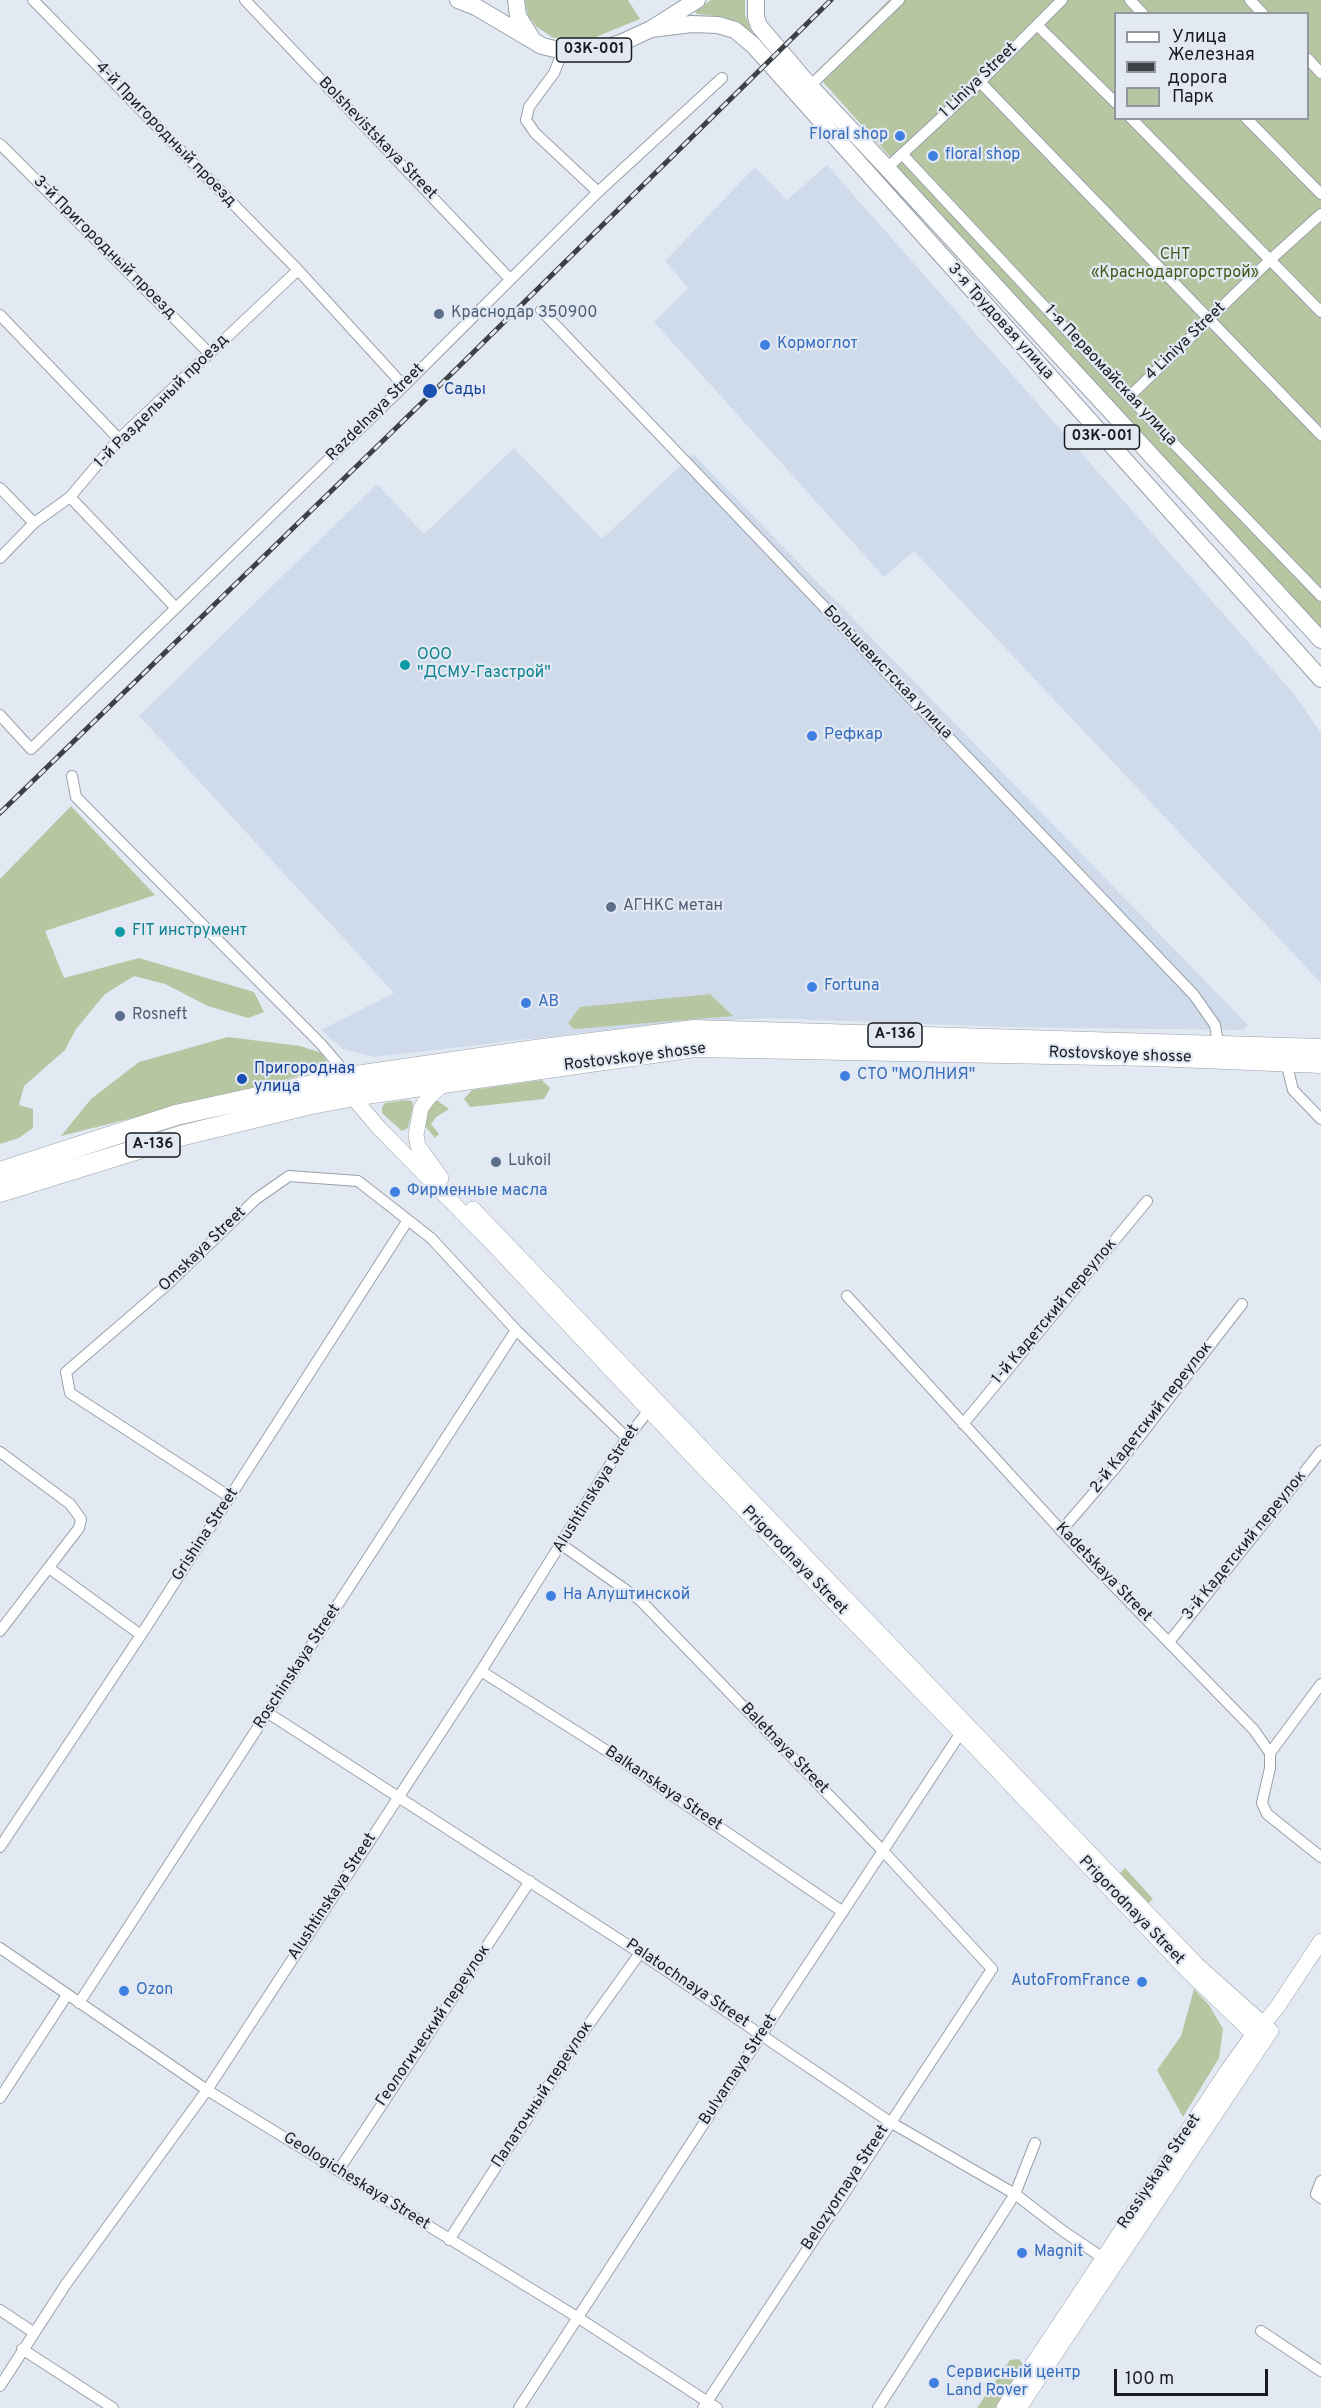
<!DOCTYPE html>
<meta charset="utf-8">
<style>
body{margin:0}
#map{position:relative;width:1321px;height:2408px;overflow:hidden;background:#e2e9f3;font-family:Overpass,sans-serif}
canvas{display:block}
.legend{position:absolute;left:1114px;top:12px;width:195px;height:108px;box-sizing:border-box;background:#e2e9f3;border:2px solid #92979f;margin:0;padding:8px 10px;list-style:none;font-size:18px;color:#1a1d20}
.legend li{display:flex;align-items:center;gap:12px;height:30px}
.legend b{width:30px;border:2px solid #92979f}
.scale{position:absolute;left:1114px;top:2369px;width:154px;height:27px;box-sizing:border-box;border:3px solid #1a1d20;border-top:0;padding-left:8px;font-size:18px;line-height:21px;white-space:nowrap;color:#1a1d20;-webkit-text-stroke:4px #e2e9f3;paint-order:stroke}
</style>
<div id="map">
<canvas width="1321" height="2408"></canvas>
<ul class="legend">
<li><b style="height:8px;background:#fff"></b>Улица</li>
<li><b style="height:8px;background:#3d4145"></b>Железная дорога</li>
<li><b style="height:16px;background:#b6c6a1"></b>Парк</li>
</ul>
<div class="scale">100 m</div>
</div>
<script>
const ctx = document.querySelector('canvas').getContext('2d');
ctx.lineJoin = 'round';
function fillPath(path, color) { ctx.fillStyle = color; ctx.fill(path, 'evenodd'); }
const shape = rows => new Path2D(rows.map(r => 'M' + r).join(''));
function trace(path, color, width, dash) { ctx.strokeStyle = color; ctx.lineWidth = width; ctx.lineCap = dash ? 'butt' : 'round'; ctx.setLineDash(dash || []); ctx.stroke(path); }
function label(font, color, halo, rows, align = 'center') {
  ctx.font = font + ' Overpass,sans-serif'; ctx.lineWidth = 4.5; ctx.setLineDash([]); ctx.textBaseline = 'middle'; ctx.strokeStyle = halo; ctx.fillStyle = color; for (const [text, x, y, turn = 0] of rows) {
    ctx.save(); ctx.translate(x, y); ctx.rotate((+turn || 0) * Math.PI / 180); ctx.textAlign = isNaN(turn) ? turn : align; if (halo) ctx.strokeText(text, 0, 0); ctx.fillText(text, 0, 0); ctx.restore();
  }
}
fillPath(shape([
 [827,165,1294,694,1321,733,1321,983,914,551,884,577,654,322,688,288,665,261,755,167,787,200],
 [514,448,602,539,693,454,1248,1025,1243,1030,1008,1027,766,1018,649,1025,374,1057,343,1049,321,1030,394,993,139,716,377,484,424,534]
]), '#cfdbea');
fillPath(shape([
 [525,0,628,0,640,19,586,41,570,42,552,37,537,27,528,16],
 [711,0,745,0,745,15,752,33,740,24,724,17,697,14,695,11],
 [889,0,1321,0,1321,641,887,168,894,161,815,73],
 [1116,14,1308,14,1308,118,1116,118],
 [71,806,155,895,45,931,64,978,139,958,254,992,264,1012,248,1018,208,1006,165,984,134,976,105,994,76,1029,65,1050,24,1086,19,1105,33,1109,33,1128,19,1138,0,1144,0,879],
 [710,994,733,1016,574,1029,568,1023,580,1007],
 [228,1037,300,1046,322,1053,327,1063,323,1070,61,1136,91,1099,139,1062],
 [542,1080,550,1088,544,1099,470,1107,464,1099,472,1090],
 [405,1100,412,1101,413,1107,408,1128,402,1131,382,1113,382,1107,385,1103],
 [438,1101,449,1109,436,1117,431,1124,439,1134,435,1138,425,1126,429,1102],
 [1125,1868,1153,1899,1147,1905,1118,1875],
 [1194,1989,1209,2005,1223,2029,1219,2058,1183,2117,1157,2070,1181,2036],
 [1019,2359,1023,2364,995,2408,977,2408,1010,2360]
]), '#b6c6a1');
const street = shape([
 [33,0,298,270,404,386],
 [245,0,509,278],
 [1130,0,1143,14],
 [1250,0,1263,14],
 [1037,25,1116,103],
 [563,51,554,73,529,107,526,120,535,133,598,192],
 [1308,59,1321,73],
 [980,82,1321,435],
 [810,86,899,0],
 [1131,118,1321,312],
 [1246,118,1321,194],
 [0,144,209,353],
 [902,154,1129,397,1321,596],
 [887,168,980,82,1062,0],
 [541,310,1194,995,1215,1025,1219,1049],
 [0,315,119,439],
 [1129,397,1271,259,1321,214],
 [0,488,34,523],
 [70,497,176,608],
 [0,558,34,523,70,497,119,439,298,270],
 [0,715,31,749,404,386,598,192,722,78],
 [72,776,76,797,321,1044,349,1077],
 [1286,1062,1293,1090,1321,1119],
 [847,1296,1078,1549,1254,1730,1270,1753,1270,1768,1262,1803,1267,1814,1321,1857],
 [963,1424,1147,1201],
 [0,1452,70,1504,81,1519,79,1528,0,1631],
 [230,1497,70,1393,66,1372,168,1284,256,1199,289,1176,358,1181,431,1238,516,1330,627,1438],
 [1061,1531,1116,1467,1242,1304],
 [562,1545,640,1600,884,1852,992,1969,703,2408],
 [49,1568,141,1635],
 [1169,1642,1321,1451],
 [481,1671,615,1756,843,1912],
 [268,1713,640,1953,890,2122,1015,2194,1063,2231,1103,2258],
 [1270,1753,1321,1684],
 [0,1847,141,1635,408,1220],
 [0,1948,207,2090,577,2317,717,2408],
 [79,2003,516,1330],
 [0,2098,67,1995],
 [338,2171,530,1881],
 [1321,2181,1316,2194,1321,2198],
 [449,2240,579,2038,640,1953],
 [0,2310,33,2332],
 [1261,2331,1321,2371],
 [22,2349,113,2408],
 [0,2386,66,2284,207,2090,481,1671,627,1438,653,1405],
 [519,2408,762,2034,964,1728],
 [878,2408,1015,2194,1035,2143]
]);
const secondary = shape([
 [346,1089,379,1128,494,1245,694,1458,975,1747,1189,1972,1263,2043],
 [441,1178,418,1146,416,1135,421,1108,429,1097,444,1083],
 [473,1209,1197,1965,1271,2031],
 [1004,2408,1228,2070,1253,2035,1276,2009,1321,1941],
 [1019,2408,1268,2035]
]);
const primary = shape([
 [458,0,476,7,542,46,563,51,583,51,601,49,623,42,651,29,697,0],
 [516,0,518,16,531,37],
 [756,0,756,17,759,26,810,86,887,168,1321,640],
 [651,29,692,24,718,25,735,30,753,45,1321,679]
]);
const highway = shape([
 [0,1172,176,1115,349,1077,535,1050,694,1030,1321,1049],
 [0,1192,184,1135,307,1105,359,1095,695,1047,1152,1056,1321,1063]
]);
trace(street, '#99a0a9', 12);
trace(secondary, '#99a0a9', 16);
trace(primary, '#99a0a9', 18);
trace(highway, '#99a0a9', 21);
trace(street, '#fff', 10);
trace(secondary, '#fff', 15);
trace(primary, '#fff', 16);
trace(highway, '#fff', 20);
const rail = shape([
 [0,813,432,393,831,0]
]);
trace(rail, '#3d4145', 5);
trace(rail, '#e2e9f3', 3, [9]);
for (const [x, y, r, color] of [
 [900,136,6,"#3f7fe0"],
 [933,156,6,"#3f7fe0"],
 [439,314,6,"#5c6f8a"],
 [765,345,6,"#3f7fe0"],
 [430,391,8,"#1a4fb4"],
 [405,665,6,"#0f9aa8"],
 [812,736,6,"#3f7fe0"],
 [611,907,6,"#5c6f8a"],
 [120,932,6,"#0f9aa8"],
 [812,987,6,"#3f7fe0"],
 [526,1003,6,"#3f7fe0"],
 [120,1016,6,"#5c6f8a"],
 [845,1076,6,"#3f7fe0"],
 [242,1079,6,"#1a4fb4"],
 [496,1162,6,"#5c6f8a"],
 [395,1192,6,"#3f7fe0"],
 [551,1596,6,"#3f7fe0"],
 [1142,1982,6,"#3f7fe0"],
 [124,1991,6,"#3f7fe0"],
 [1022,2253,6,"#3f7fe0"],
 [934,2383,6,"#3f7fe0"]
]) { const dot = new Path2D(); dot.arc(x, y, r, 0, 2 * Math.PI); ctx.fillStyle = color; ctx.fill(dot); trace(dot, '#e2e9f3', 2); }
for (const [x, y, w] of [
 [594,50,75],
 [1102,437,75],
 [895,1035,54],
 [153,1145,54]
]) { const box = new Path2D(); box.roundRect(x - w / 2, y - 12, w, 24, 4.5); ctx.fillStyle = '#e2e9f3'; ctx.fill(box); trace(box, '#1a1d20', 1.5); }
label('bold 15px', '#1a1d20', null, [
 ["03К-001",594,50],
 ["03К-001",1102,437],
 ["А-136",895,1035],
 ["А-136",153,1145]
]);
label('16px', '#1a1d20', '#e2e9f3', [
 ["1 Liniya Street",979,81,-44],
 ["4-й Пригородный проезд",165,135,46],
 ["Bolshevistskaya Street",377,139,46],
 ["3-й Пригородный проезд",104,248,45],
 ["3-я Трудовая улица",1000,322,48],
 ["4 Liniya Street",1186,342,-44],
 ["1-я Первомайская улица",1110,376,47],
 ["1-й Раздельный проезд",162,402,-45],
 ["Razdelnaya Street",376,413,-45],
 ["Большевистская улица",887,673,46],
 ["Rostovskoye shosse",1120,1056,2],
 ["Rostovskoye shosse",635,1058,-7],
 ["Omskaya Street",203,1250,-44],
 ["1-й Кадетский переулок",1055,1312,-50],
 ["2-й Кадетский переулок",1152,1418,-52],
 ["Alushtinskaya Street",597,1489,-58],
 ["Grishina Street",206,1535,-57],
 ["3-й Кадетский переулок",1245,1546,-51],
 ["Prigorodnaya Street",794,1561,46],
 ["Kadetskaya Street",1103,1573,46],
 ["Roschinskaya Street",298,1667,-57],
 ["Baletnaya Street",784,1749,46],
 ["Balkanskaya Street",663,1789,34],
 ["Alushtinskaya Street",333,1897,-57],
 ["Prigorodnaya Street",1131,1911,46],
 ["Palatochnaya Street",687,1984,34],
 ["Геологический переулок",434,2026,-56],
 ["Bulvarnaya Street",739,2070,-57],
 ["Палаточный переулок",543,2095,-57],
 ["Rossiyskaya Street",1160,2172,-56],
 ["Geologicheskaya Street",356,2182,32],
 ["Belozyornaya Street",846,2188,-57]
]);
label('16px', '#366cbe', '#e2e9f3', [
 ["Floral shop",888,136,"right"],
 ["floral shop",945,156],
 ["Кормоглот",777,345],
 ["Рефкар",824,736],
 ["Fortuna",824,987],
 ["АВ",538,1003],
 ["СТО \"МОЛНИЯ\"",857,1076],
 ["Фирменные масла",407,1192],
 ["На Алуштинской",563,1596],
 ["AutoFromFrance",1130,1982,"right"],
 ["Ozon",136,1991],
 ["Magnit",1034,2253],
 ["Сервисный центр",946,2374],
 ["Land Rover",946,2392]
], 'left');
label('16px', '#455a1b', '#e2e9f3', [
 ["СНТ",1175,256],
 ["«Краснодаргорстрой»",1175,274]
]);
label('16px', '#4e5e75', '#e2e9f3', [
 ["Краснодар 350900",451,314],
 ["АГНКС метан",623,907],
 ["Rosneft",132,1016],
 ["Lukoil",508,1162]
], 'left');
label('16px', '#164399', '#e2e9f3', [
 ["Сады",444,391],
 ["Пригородная",254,1070],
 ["улица",254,1088]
], 'left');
label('16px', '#0d838f', '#e2e9f3', [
 ["ООО",417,656],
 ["\"ДСМУ-Газстрой\"",417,674],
 ["FIT инструмент",132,932]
], 'left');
</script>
